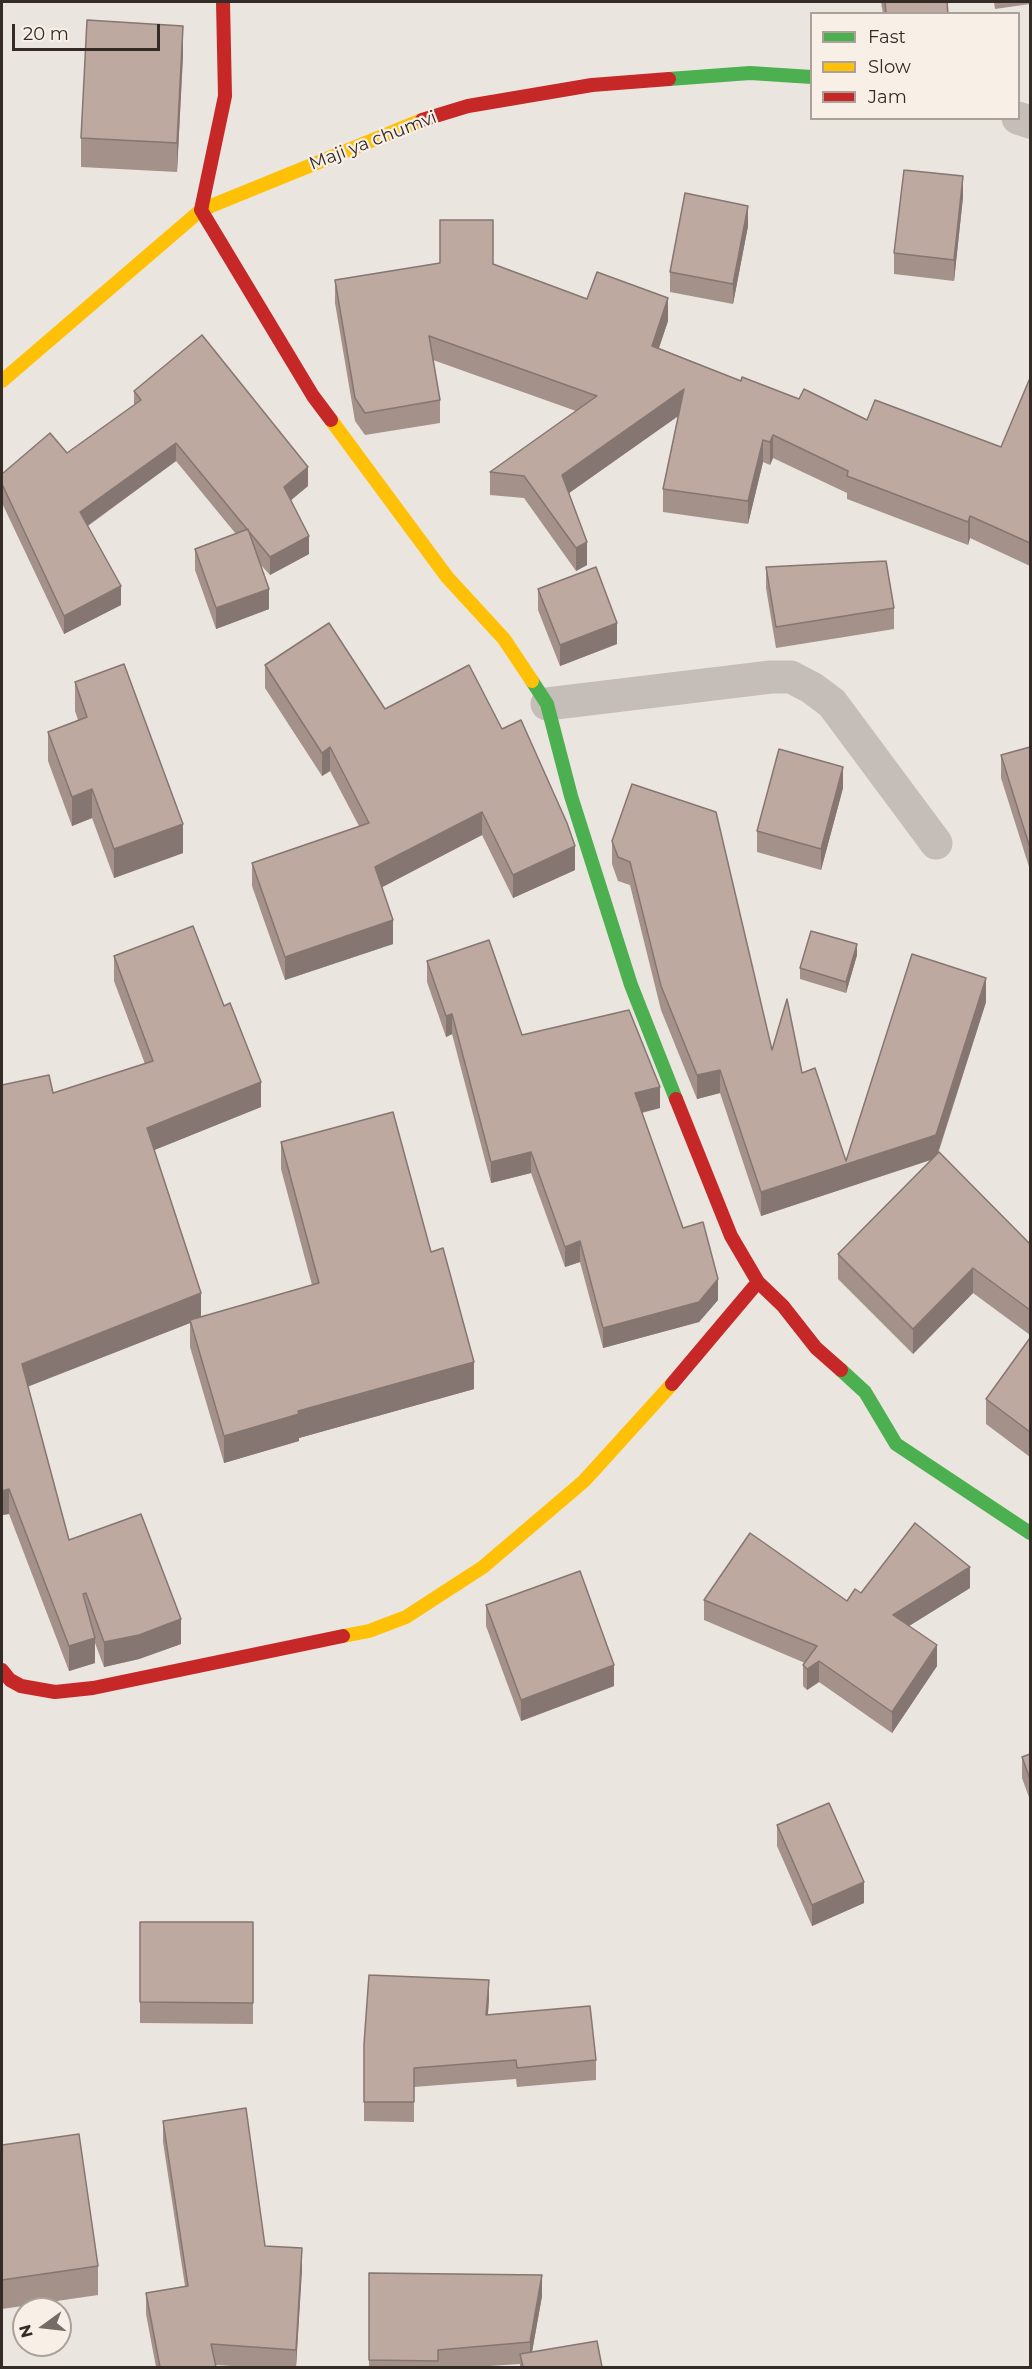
<!DOCTYPE html>
<style>
body{margin:0}
#map{position:relative;width:1032px;height:2369px;overflow:hidden;background:#ebe5df;font-family:Montserrat,sans-serif}
canvas{display:block}
.frame{position:absolute;inset:0;border:3px solid #342b27;pointer-events:none}
.legend{position:absolute;left:810px;top:12px;width:210px;height:108px;box-sizing:border-box;background:#f8efe6;border:2px solid #aaa19a;margin:0;padding:8px 10px;list-style:none;font-size:18px;color:#342b27}
.legend li{display:flex;align-items:center;gap:12px;height:30px}
.legend b{width:30px;border:2px solid #aaa19a}
.north{position:absolute;left:12px;top:2297px;width:60px;height:60px;box-sizing:border-box;background:#f8efe6;border:2px solid #aaa19a;border-radius:50%;rotate:255deg;font-size:16px;font-weight:700;line-height:24px;text-align:center;color:#342b27}
.north::after{content:'';display:block;margin:auto;width:21px;height:27px;background:#746c67;clip-path:polygon(50% 0,100% 100%,50% 72%,0 100%)}
.scale{position:absolute;left:12px;top:24px;width:148px;height:27px;box-sizing:border-box;border:3px solid #342b27;border-top:0;padding-left:8px;font-size:18px;line-height:21px;white-space:nowrap;color:#342b27;-webkit-text-stroke:4px #f8efe6;paint-order:stroke}
</style>
<div id="map">
<canvas width="1032" height="2369"></canvas>
<div class="frame"></div>
<ul class="legend">
<li><b style="height:8px;background:#4caf50"></b>Fast</li>
<li><b style="height:8px;background:#ffc107"></b>Slow</li>
<li><b style="height:8px;background:#c62828"></b>Jam</li>
</ul>
<div class="north">N</div>
<div class="scale">20 m</div>
</div>
<script>
const ctx = document.querySelector('canvas').getContext('2d');
ctx.lineJoin = 'round';
const shape = rows => new Path2D(rows.map(r => 'M' + r).join(''));
function trace(path, color, width, dash) { ctx.strokeStyle = color; ctx.lineWidth = width; ctx.lineCap = dash ? 'butt' : 'round'; ctx.setLineDash(dash || []); ctx.stroke(path); }
function fillPath(path, color) { ctx.fillStyle = color; ctx.fill(path, 'evenodd'); }
function label(font, color, halo, rows, align = 'center') {
  ctx.font = font + ' Montserrat,sans-serif'; ctx.lineWidth = 4.5; ctx.setLineDash([]); ctx.textBaseline = 'middle'; ctx.strokeStyle = halo; ctx.fillStyle = color; for (const [text, x, y, turn = 0] of rows) {
    ctx.save(); ctx.translate(x, y); ctx.rotate((+turn || 0) * Math.PI / 180); ctx.textAlign = isNaN(turn) ? turn : align; if (halo) ctx.strokeText(text, 0, 0); ctx.fillText(text, 0, 0); ctx.restore();
  }
}
trace(shape([
 [1018,118,1030,122],
 [547,704,771,677,791,677,812,688,832,703,936,843]
]), '#c4bdb8', 33);
trace(shape([
 [669,79,750,73,812,77],
 [532,681,547,704,571,796,631,985,676,1099],
 [841,1370,865,1392,896,1444,1030,1533]
]), '#4caf50', 14);
trace(shape([
 [2,381,201,210,422,120],
 [331,420,447,577,504,639,532,681],
 [343,1636,369,1631,406,1617,483,1567,584,1481,672,1384]
]), '#ffc107', 14);
trace(shape([
 [223,2,225,96,201,210,313,396,331,420],
 [422,120,468,106,592,85,669,79],
 [676,1099,731,1236,758,1282,783,1306,816,1348,841,1370],
 [672,1384,758,1282],
 [2,1670,10,1680,21,1686,55,1692,93,1688,343,1636]
]), '#c62828', 14);
fillPath(shape([
 [881,2,947,2,948,14,883,14],
 [994,2,1030,2,1030,4,995,9],
 [183,55,177,172,81,167,81,138],
 [963,197,954,281,894,274,894,253],
 [748,226,733,304,670,292,670,272],
 [335,280,587,299,668,321,659,348,741,381,867,420,1001,447,1030,378,1030,566,970,538,968,545,847,499,847,493,773,458,770,465,763,462,748,524,663,512,663,489,678,416,569,493,587,565,576,571,524,498,490,495,490,472,576,411,433,360,440,400,440,423,365,435,355,421,335,303],
 [134,391,308,486,291,500,309,554,270,575,260,564,269,609,216,629,195,570,195,549,236,534,176,461,88,526,121,605,64,634,2,503,2,474,67,453,134,405],
 [766,567,894,608,894,629,776,648,766,588],
 [538,589,617,644,560,666,538,610],
 [265,665,385,709,575,870,513,898,482,835,381,887,393,944,285,980,252,886,252,863,359,826,330,771,322,776,265,688],
 [75,682,183,853,114,878,92,818,72,826,48,761,48,732,78,720,75,711],
 [1030,747,1030,870,1001,778,1001,755],
 [632,784,772,1050,802,1073,846,1161,986,1002,938,1154,1030,1244,1030,1335,973,1293,913,1354,838,1279,838,1254,931,1160,761,1216,720,1093,697,1099,661,1010,630,885,618,881,612,864,612,841],
 [843,788,821,870,757,852,757,831],
 [857,955,846,993,800,979,800,968],
 [114,956,261,1107,154,1150,201,1317,312,1285,281,1169,281,1142,431,1252,474,1389,299,1438,299,1441,224,1463,190,1347,190,1323,28,1386,69,1540,181,1644,139,1659,104,1667,95,1643,95,1663,69,1671,9,1514,2,1515,2,1085,53,1093,145,1064,114,981],
 [427,961,522,1035,660,1108,642,1113,683,1228,718,1300,699,1322,603,1348,580,1262,565,1267,531,1173,491,1183,452,1034,446,1037,427,982],
 [1030,1338,1030,1457,986,1424,986,1399],
 [970,1588,909,1626,937,1666,892,1733,819,1682,807,1690,803,1686,803,1665,805,1663,704,1620,704,1600,847,1601,861,1593],
 [486,1605,614,1686,521,1721,486,1626],
 [1030,1754,1030,1800,1022,1778,1022,1757],
 [777,1825,864,1903,812,1926,777,1846],
 [140,1922,253,1922,253,2024,140,2023],
 [489,1999,488,2015,596,2060,596,2080,517,2087,516,2079,414,2087,414,2122,364,2121,364,2044],
 [163,2121,265,2246,302,2269,296,2367,249,2367,215,2365,216,2367,156,2367,146,2314,146,2293,185,2286,163,2142],
 [2,2145,98,2266,98,2295,2,2309],
 [369,2273,542,2296,532,2352,602,2367,520,2367,520,2364,474,2367,369,2367]
]), '#a3918a');
fillPath(shape([
 [183,26,183,55,177,172,177,143],
 [963,176,963,197,954,281,954,260],
 [748,206,748,226,733,304,733,284],
 [668,298,668,321,652,368,652,346],
 [684,389,684,412,562,498,562,475],
 [773,435,773,458,770,465,770,442],
 [763,440,763,462,748,524,748,501],
 [176,443,176,461,80,531,80,512],
 [308,467,308,486,284,506,284,487],
 [970,516,970,538,968,545,968,522],
 [309,536,309,554,270,575,270,557],
 [587,542,587,565,576,571,576,548],
 [121,586,121,605,64,634,64,616],
 [269,589,269,609,216,629,216,608],
 [617,623,617,644,560,666,560,645],
 [330,747,330,771,322,776,322,753],
 [843,767,843,788,821,870,821,849],
 [92,789,92,818,72,826,72,797],
 [482,812,482,835,375,891,375,867],
 [183,824,183,853,114,878,114,849],
 [575,846,575,870,513,898,513,875],
 [393,920,393,944,285,980,285,957],
 [857,944,857,955,846,993,846,982],
 [986,978,986,1002,936,1158,761,1216,761,1192,936,1135],
 [452,1014,452,1034,446,1037,446,1016],
 [720,1070,720,1093,697,1099,697,1075],
 [261,1082,261,1107,147,1153,147,1128],
 [660,1087,660,1108,635,1114,635,1093],
 [531,1152,531,1173,491,1183,491,1162],
 [580,1241,580,1262,565,1267,565,1247],
 [973,1268,973,1293,913,1354,913,1329],
 [718,1279,718,1300,699,1322,603,1348,603,1328],
 [201,1293,201,1318,190,1320,190,1323,22,1389,22,1364],
 [474,1362,474,1389,299,1438,299,1441,224,1463,224,1436,298,1411],
 [9,1489,9,1514,2,1515,2,1491],
 [970,1567,970,1588,893,1636,893,1615],
 [181,1619,181,1644,139,1659,104,1667,104,1642],
 [95,1638,95,1663,69,1671,69,1646],
 [937,1645,937,1666,892,1733,892,1712],
 [819,1661,819,1682,807,1690,807,1669],
 [614,1665,614,1686,521,1721,521,1700],
 [864,1882,864,1903,812,1926,812,1905],
 [489,1980,489,1999,486,2035,486,2015],
 [302,2248,302,2269,296,2367,296,2350],
 [542,2275,542,2296,530,2363,530,2342]
]), '#857671');
const building = shape([
 [885,2,947,2,948,14,886,14,885,2],
 [87,20,183,26,177,143,81,138,87,20],
 [904,170,963,176,954,260,894,253,904,170],
 [685,193,748,206,733,284,670,272,685,193],
 [440,220,493,220,493,264,587,299,597,272,668,298,652,346,741,381,742,377,799,399,804,389,867,420,875,400,1001,447,1030,378,1030,543,970,516,968,522,847,476,848,471,773,435,770,442,763,440,748,501,663,489,684,389,562,475,587,542,576,548,524,476,490,472,597,396,429,336,440,400,365,413,355,398,335,280,440,263,440,220],
 [202,335,308,467,284,487,309,536,270,557,176,443,80,512,121,586,64,616,2,484,2,474,50,433,67,453,141,400,134,391,202,335],
 [248,529,269,589,216,608,195,549,248,529],
 [886,561,894,608,776,627,766,567,886,561],
 [596,567,617,623,560,645,538,589,596,567],
 [329,623,385,709,469,665,502,729,521,720,567,823,575,846,513,875,482,812,375,867,393,920,285,957,252,863,369,823,330,747,322,753,265,665,329,623],
 [124,664,183,824,114,849,92,789,72,797,48,732,87,717,75,682,124,664],
 [1030,747,1030,848,1001,755,1030,747],
 [779,749,843,767,821,849,757,831,779,749],
 [632,784,716,812,772,1050,787,999,802,1073,815,1068,846,1161,912,954,986,978,936,1135,761,1192,720,1070,697,1075,661,986,630,862,618,857,612,841,632,784],
 [193,926,224,1006,230,1003,261,1082,147,1128,201,1293,22,1364,69,1540,141,1514,181,1619,139,1635,104,1642,86,1593,83,1594,95,1638,69,1646,9,1489,2,1491,2,1085,49,1075,53,1093,153,1061,114,956,193,926],
 [811,931,857,944,846,982,800,968,811,931],
 [489,940,522,1035,629,1010,660,1087,635,1093,683,1228,703,1222,718,1279,699,1302,603,1328,580,1241,565,1247,531,1152,491,1162,452,1014,446,1016,427,961,489,940],
 [393,1112,431,1252,443,1248,474,1362,298,1411,299,1414,224,1436,190,1320,319,1283,281,1142,393,1112],
 [939,1152,1030,1244,1030,1310,973,1268,913,1329,838,1254,939,1152],
 [1030,1338,1030,1432,986,1399,1030,1338],
 [915,1523,970,1567,893,1615,937,1645,892,1712,819,1661,807,1669,803,1665,817,1646,704,1600,750,1533,847,1601,855,1589,861,1593,915,1523],
 [580,1571,614,1665,521,1700,486,1605,580,1571],
 [1030,1754,1030,1779,1022,1757,1030,1754],
 [829,1803,864,1882,812,1905,777,1825,829,1803],
 [140,1922,253,1922,253,2003,140,2002,140,1922],
 [369,1975,489,1980,486,2015,590,2006,596,2060,517,2068,516,2060,414,2068,414,2102,364,2102,364,2044,369,1975],
 [246,2108,265,2246,302,2248,296,2350,211,2344,216,2367,160,2367,146,2293,188,2286,163,2121,246,2108],
 [79,2134,98,2266,2,2280,2,2145,79,2134],
 [369,2273,542,2275,530,2342,438,2350,438,2361,369,2360,369,2273],
 [597,2341,602,2367,523,2367,520,2354,597,2341]
]);
fillPath(building, '#bea9a1');
trace(building, '#857671', 1.5);
label('18px', '#342b27', '#f8efe6', [
 ["Maji ya chumvi",373,141,-21]
]);
</script>
